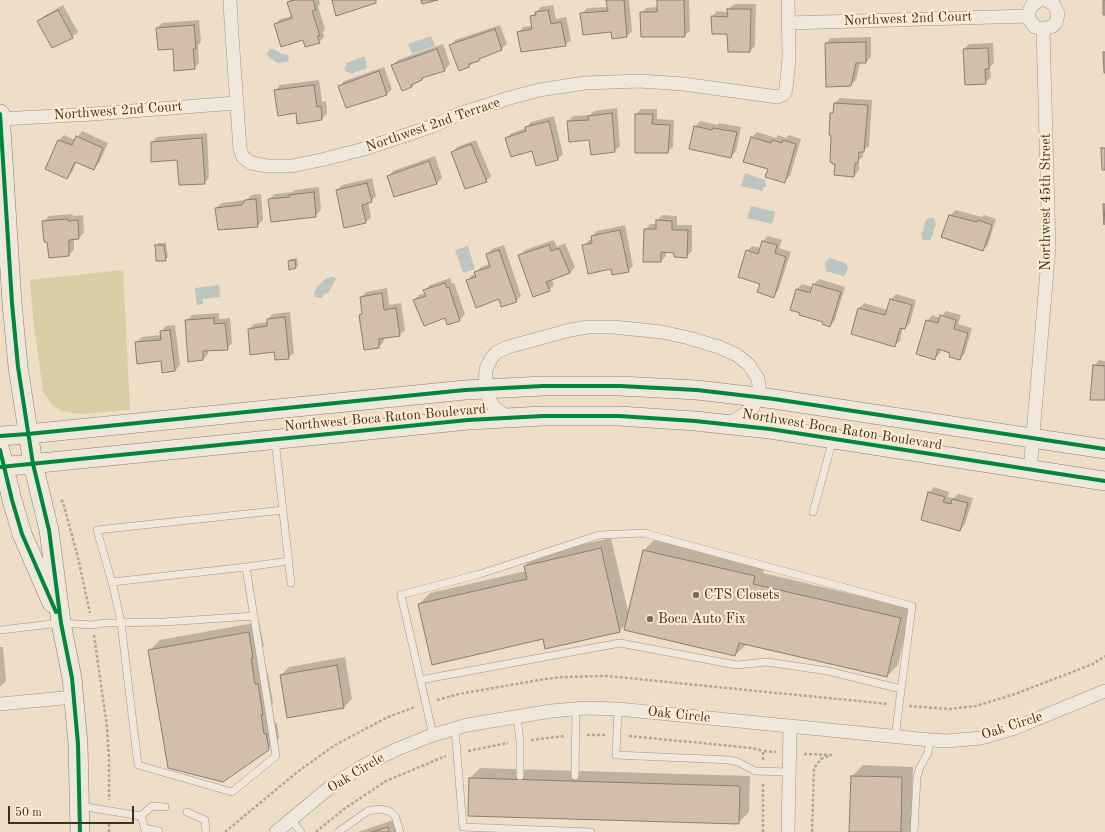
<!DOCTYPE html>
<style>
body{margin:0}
#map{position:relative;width:1105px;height:832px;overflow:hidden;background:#eedec7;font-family:"Old Standard TT",serif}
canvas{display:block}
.scale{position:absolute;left:8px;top:806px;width:126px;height:18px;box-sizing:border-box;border:2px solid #3c2f24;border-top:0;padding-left:5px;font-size:12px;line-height:14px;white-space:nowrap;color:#3c2f24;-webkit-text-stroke:3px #feecd1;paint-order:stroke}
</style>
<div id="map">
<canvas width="1105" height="832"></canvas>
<div class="scale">50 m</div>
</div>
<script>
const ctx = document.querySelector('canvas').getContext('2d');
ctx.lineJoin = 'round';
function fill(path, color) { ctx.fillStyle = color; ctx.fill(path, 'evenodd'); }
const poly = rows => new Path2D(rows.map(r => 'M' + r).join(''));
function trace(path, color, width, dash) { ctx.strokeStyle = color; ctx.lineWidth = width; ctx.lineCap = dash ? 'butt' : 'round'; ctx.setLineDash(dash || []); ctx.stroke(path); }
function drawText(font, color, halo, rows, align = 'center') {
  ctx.font = font + ' "Old Standard TT",serif'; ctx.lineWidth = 4; ctx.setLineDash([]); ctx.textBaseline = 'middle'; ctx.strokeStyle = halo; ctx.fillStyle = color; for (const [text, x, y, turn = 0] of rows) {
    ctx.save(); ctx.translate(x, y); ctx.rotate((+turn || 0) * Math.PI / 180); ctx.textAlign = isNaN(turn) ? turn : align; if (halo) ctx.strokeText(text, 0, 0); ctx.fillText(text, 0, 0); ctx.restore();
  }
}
const green = poly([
 [123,270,130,410,81,414,62,411,53,406,43,392,33,317,30,280]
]);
const water = poly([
 [431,36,435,46,412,54,408,44],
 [270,49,273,49,282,54,288,55,289,60,286,62,277,63,267,55,267,53],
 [362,57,365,57,367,68,351,74,350,72,346,72,344,68,347,66,346,63],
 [745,173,765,180,766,186,763,188,763,191,741,186],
 [751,206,775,212,772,224,747,218],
 [929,218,933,218,935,220,936,226,934,228,932,237,930,240,923,240,921,234,923,231,925,221],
 [468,246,475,269,463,273,455,250],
 [830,258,847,264,848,269,846,274,843,276,826,271,825,262],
 [331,277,334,277,336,279,328,293,324,294,322,298,315,297,314,293,318,286,325,279],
 [219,285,220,297,203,299,203,304,197,305,195,288]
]);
const shadow = poly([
 [290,0,319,0,320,4,318,6,325,29,323,32,324,37,319,42,304,39,275,25,280,19,292,16,288,2],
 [607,0,629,0,632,31,627,36,612,31,581,14,587,8,608,7],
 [658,0,689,0,690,31,684,36,641,13,646,8,658,7],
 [734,4,756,4,755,46,750,51,712,17,717,11,728,12,728,9],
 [63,5,78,32,72,37,38,21,44,16],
 [553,5,556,19,566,17,571,40,565,45,518,33,523,27,532,26,531,17,541,7],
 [199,20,201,42,198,45,199,63,194,68,174,48,157,28,162,23],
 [500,25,507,44,501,49,483,56,469,66,450,46,455,40],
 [871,37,871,57,866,62,860,62,856,80,851,85,826,43,831,38],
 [993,43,994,63,990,67,991,77,985,83,964,49,969,44],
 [443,44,450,64,445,70,426,76,412,86,393,65,398,60],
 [384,67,392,89,386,95,339,87,344,81],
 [319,80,322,102,326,101,327,113,322,119,298,123,297,112,275,91,280,85],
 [840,98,872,100,869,146,863,151,863,157,859,160,859,170,854,176,836,163,831,113,834,111,835,103],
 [617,108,620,146,614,151,590,139,568,122,573,116,590,115,594,111],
 [641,109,657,109,657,119,674,120,673,147,667,152,636,114],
 [554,116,563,154,557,160,506,138,512,133,526,128,531,122],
 [700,121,717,125,719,123,741,127,736,151,731,157,695,127],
 [82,131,108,143,99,163,94,168,77,161,72,172,66,178,59,140,64,135,75,140],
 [757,132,776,138,778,135,786,138,789,135,801,139,790,176,784,182,769,169,745,161,752,137],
 [207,133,209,178,204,183,178,159,152,142,157,137],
 [476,140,491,176,486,181,452,153,457,147],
 [435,156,442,178,437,183,388,177,393,171],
 [372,178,376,196,371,201,368,202,371,217,366,222,337,190,342,185],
 [319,187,321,210,315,216,269,199,275,194,293,192,295,190],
 [261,194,263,220,257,226,216,208,222,203,246,200,252,195],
 [956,210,982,217,984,215,996,219,988,245,983,250,950,215],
 [72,214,73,216,83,215,84,233,78,238,74,238,74,249,69,255,48,241,43,222,49,216],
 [662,215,677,216,677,225,692,225,692,251,686,257,675,252,666,251,666,256,661,261,645,230,650,224,657,224,657,221],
 [625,225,633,266,628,271,612,268,584,246,589,240,593,240,592,236,597,231],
 [768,236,782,240,779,248,791,252,778,291,773,297,761,283,747,251,752,246,761,248,763,241],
 [554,240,557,247,565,243,575,267,570,273,552,279,554,285,549,290,520,255,525,250],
 [158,243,166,243,168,257,165,260,156,246],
 [504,245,521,296,516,301,499,298,467,281,472,275,476,274,476,272,481,267,490,264,487,254,492,249],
 [297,258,298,265,296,267,289,261,291,259],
 [450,278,452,284,454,283,465,314,460,320,448,324,446,317,414,300,419,295,425,293,424,291,430,285],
 [819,279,845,287,835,320,830,326,824,321,791,309,797,289,802,284,813,287,814,284],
 [387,288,389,305,401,303,405,330,399,335,384,337,384,341,379,347,360,315,363,312,361,297,366,292],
 [896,294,916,300,910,323,905,328,903,327,900,341,894,346,852,334,859,308,864,303,888,310,891,299],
 [946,311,961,315,958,324,972,328,965,353,960,359,952,352,941,349,940,353,934,359,927,321,932,315,940,318],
 [290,312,294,353,288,358,275,351,249,329,254,324,268,322,268,319,273,314],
 [219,313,219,319,230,318,232,343,227,349,208,350,208,354,203,360,187,320,192,315],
 [175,325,180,365,175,371,136,342,142,337,161,335,161,331,166,326],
 [1099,360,1105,361,1105,399,1094,366],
 [934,487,949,492,948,497,954,498,958,494,973,498,965,524,960,530,929,493],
 [611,538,629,615,644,550,654,540,765,565,763,573,911,608,898,665,887,676,746,645,735,655,627,624,619,631,544,638,419,604,430,593,526,571,525,566,535,555],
 [259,622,264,646,261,648,266,674,268,673,273,703,271,705,275,723,277,723,279,738,268,749,149,651,160,640],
 [0,647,3,647,6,681,0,687],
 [345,657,352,699,344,707,288,717,281,675,289,667],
 [863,765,913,767,911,832,850,832,852,776],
 [480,768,750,776,749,812,738,823,470,778],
 [396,819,400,832,358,832]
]);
const building = poly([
 [295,0,313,0,316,10,312,11,320,36,317,36,320,43,305,47,303,40,281,47,274,24,292,18,287,2,295,0],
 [332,0,376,0,376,3,336,16,332,0],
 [421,0,438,0,422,4,421,0],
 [606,0,624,0,627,37,612,39,611,32,583,35,580,13,608,11,606,0],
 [657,0,684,0,685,37,641,37,640,12,657,12,657,0],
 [1103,0,1105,0,1105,15,1103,15,1103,0],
 [727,9,751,9,750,52,728,52,727,34,712,34,711,16,728,17,727,9],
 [58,10,73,38,52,48,37,21,58,10],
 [548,10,551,24,561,22,566,46,521,52,517,32,532,29,530,16,536,15,535,12,548,10],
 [194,25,196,49,193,49,195,69,174,71,173,49,158,50,156,28,194,25],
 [495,29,502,50,479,59,479,61,469,64,469,67,459,71,449,45,495,29],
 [866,42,866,63,856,63,851,86,826,87,825,43,866,42],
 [988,48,989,69,985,69,986,84,965,85,963,49,988,48],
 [437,49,445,71,422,78,422,80,411,85,412,87,402,91,391,65,437,49],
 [1103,52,1105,52,1105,73,1104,73,1103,52],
 [379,71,387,95,346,108,338,86,379,71],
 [314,85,317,107,321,106,322,120,297,124,296,113,278,116,274,90,314,85],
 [834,103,868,105,864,152,859,152,858,163,855,163,854,177,834,175,835,164,832,164,832,162,830,162,831,135,829,135,830,113,833,113,834,103],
 [612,113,615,152,591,155,589,140,569,142,567,121,589,120,588,116,612,113],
 [635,114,653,114,652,124,670,125,668,153,635,153,635,114],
 [549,121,558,160,536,166,532,151,511,157,505,138,526,131,525,127,549,121],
 [694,126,712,130,713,128,737,132,731,158,689,149,694,126],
 [76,136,103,148,94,170,75,162,67,179,45,169,58,140,72,145,76,136],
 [751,137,771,143,772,140,782,143,783,140,796,144,785,183,765,177,768,169,743,162,751,137],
 [202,138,205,184,179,185,177,160,151,162,151,142,202,138],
 [471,144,487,182,465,189,451,152,471,144],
 [1101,148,1105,148,1105,170,1102,170,1101,148],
 [429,161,437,184,394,197,387,176,429,161],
 [367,183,372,202,362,205,366,223,344,228,336,190,367,183],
 [314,192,316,217,271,222,268,199,289,197,289,195,314,192],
 [256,199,258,227,218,230,215,208,242,205,245,200,256,199],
 [1103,204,1105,204,1104,225,1103,204],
 [949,215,977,222,978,220,992,225,983,251,941,237,949,215],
 [67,219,68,221,78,220,79,239,69,240,69,256,49,258,47,242,44,242,42,221,67,219],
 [656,220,672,221,672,230,688,230,687,258,674,257,674,253,661,252,661,262,643,262,644,229,656,229,656,220],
 [620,230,629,272,612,275,611,269,588,274,582,245,592,243,591,236,620,230],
 [762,241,777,245,775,253,786,257,774,298,757,292,760,284,738,277,746,250,758,254,762,241],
 [155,245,164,245,166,261,156,261,155,245],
 [549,245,551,251,559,248,570,273,546,282,550,291,533,297,518,255,549,245],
 [499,250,517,302,501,307,499,299,476,308,466,280,476,277,474,272,490,267,486,254,499,250],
 [295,260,296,268,289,270,288,261,295,260],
 [445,283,447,288,449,287,460,321,447,325,445,318,424,326,413,300,426,296,423,290,445,283],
 [813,284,841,292,830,327,822,324,823,322,799,315,800,313,790,310,796,289,810,293,813,284],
 [382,293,384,310,396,308,400,336,379,339,379,348,364,350,359,315,362,314,360,297,382,293],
 [890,299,912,305,905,329,900,328,895,347,851,334,858,308,885,315,890,299],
 [940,315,956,320,954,329,968,333,960,360,949,357,950,353,938,349,935,360,916,354,926,320,938,323,940,315],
 [285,317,289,359,275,360,274,352,250,355,248,329,267,326,267,319,285,317],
 [214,318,214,324,225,323,228,350,203,351,203,360,188,362,185,320,214,318],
 [170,330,175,371,162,373,161,361,137,364,135,342,161,340,160,331,170,330],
 [1093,365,1105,366,1105,400,1090,400,1093,365],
 [928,492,945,497,943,502,951,504,952,499,968,503,960,531,921,520,928,492],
 [601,548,620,632,545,649,543,639,432,665,418,604,527,579,524,566,601,548],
 [643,550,755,576,753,584,901,618,887,677,739,643,735,656,624,630,643,550],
 [249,632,253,658,251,658,255,684,258,684,263,715,261,715,264,734,266,733,269,750,223,782,168,768,148,650,249,632],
 [337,665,344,708,287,718,280,675,337,665],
 [851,776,902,777,901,832,849,832,851,776],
 [469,778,740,786,739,824,468,816,469,778],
 [388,827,389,832,372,832,388,827]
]);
const path = poly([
 [61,500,63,502,78,558,90,613],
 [94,635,107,727,109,759,109,800],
 [437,700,459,694,545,679,563,677,607,676,888,704],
 [909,706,949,709,976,706,1015,694,1093,664,1105,656],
 [587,735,606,735],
 [629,736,752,748,763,751],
 [531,740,564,736],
 [468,751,508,743],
 [804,754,831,755,821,759,814,768,812,832],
 [763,760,763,751,776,752],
 [109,832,109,823],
 [225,832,296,773,335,745,388,717,415,707],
 [316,832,344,809,386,781,446,756],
 [763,832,763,783]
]);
const lane = poly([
 [275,440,291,583],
 [283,510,97,530,114,590,121,623,138,765,232,792,276,756,246,567,289,561],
 [813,512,833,439],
 [112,582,246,567],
 [0,630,61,623,92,625,104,623,164,622,254,616],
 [420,680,620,643,736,665,767,662,828,671,901,689],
 [618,709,616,755,730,760,738,762,755,771,789,772],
 [517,717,520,741,520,776],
 [455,729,463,827,591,832],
 [433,735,401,595,480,574,599,535,644,533,912,606,895,737],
 [575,776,576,709],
 [80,806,141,816,146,832],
 [187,812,205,820,206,832],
 [141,816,152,806,165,807],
 [291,819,301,832],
 [144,828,159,831],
 [338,832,368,811,380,809,389,811,395,816,400,832],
 [914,832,917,777,920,767,928,753,930,740]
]);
const street = poly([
 [230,0,231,21,240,149,243,157,251,163,267,166,291,166,321,160,364,149,433,126,459,114,506,99,539,90,585,83,640,81,683,84,778,97,784,94,786,89,789,58,788,0],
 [1040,0,1032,5,1028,14,1029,19,1035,27,1043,29,1053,26,1056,23,1058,14,1054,5,1046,0],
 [788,23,1029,16],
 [0,119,93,114,236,103],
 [508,418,495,408,489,400,485,389,486,369,492,357,497,352,508,347,570,330,588,327,613,327,662,332,689,338,719,347,737,355,749,365,758,379,759,385,758,397,753,407,743,415,728,424],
 [1030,470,1049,247,1043,29],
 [0,704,74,697],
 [276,832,329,788,361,767,395,750,430,736,467,725,551,711,585,708,618,709,930,740,947,741,981,738,1015,728,1105,691],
 [788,832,790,726]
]);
const secondary = poly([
 [0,114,12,303,18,367,33,464,49,530,61,623,72,678,78,744,80,832],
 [0,436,28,434,465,390,543,386,620,386,697,390,774,399,1105,449],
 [0,450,12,500,22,534,52,603],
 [0,467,468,420,543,416,619,416,695,421,770,429,1105,481]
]);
const cycleway = poly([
 [0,114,12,303,18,367,33,464,49,530,61,623,72,678,78,744,80,832],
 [0,436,28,434,465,390,543,386,620,386,697,390,774,399,1105,449],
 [0,450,12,500,22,534,56,612],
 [0,467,468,420,543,416,619,416,695,421,770,429,1105,481]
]);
const markers = [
 [696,595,4,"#7a6c5d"],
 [650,619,4,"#7a6c5d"]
];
const streetNames = [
 ["Northwest 2nd Court",908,19,-2],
 ["Northwest 2nd Court",118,111,-4],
 ["Northwest 2nd Terrace",433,125,-19],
 ["Northwest 45th Street",1046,202,-90],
 ["Northwest Boca Raton Boulevard",385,418,-5],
 ["Northwest Boca Raton Boulevard",842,430,9],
 ["Oak Circle",679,715,6],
 ["Oak Circle",1012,726,-18],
 ["Oak Circle",356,773,-31]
];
const poiNames = [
 ["CTS Closets",704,595],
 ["Boca Auto Fix",658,619]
];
fill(green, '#d8cea5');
fill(water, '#bcc5bf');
fill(shadow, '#0003');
fill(building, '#d2beab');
trace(building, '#887e72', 1);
trace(lane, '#a09688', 8);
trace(street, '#a09688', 14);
trace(secondary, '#887e72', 20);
trace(path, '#afa89f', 2.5, [3, 2]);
trace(lane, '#efe7dc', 7);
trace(street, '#efe7dc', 13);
trace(secondary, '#efe7dc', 19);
trace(cycleway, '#00873e', 4);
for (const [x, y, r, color] of markers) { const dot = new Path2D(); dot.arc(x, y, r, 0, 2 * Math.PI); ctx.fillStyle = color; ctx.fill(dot); trace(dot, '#feecd1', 1.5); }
drawText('14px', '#3c2f24', '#feecd1', streetNames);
drawText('14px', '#3c2f24', '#feecd1', poiNames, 'left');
</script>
